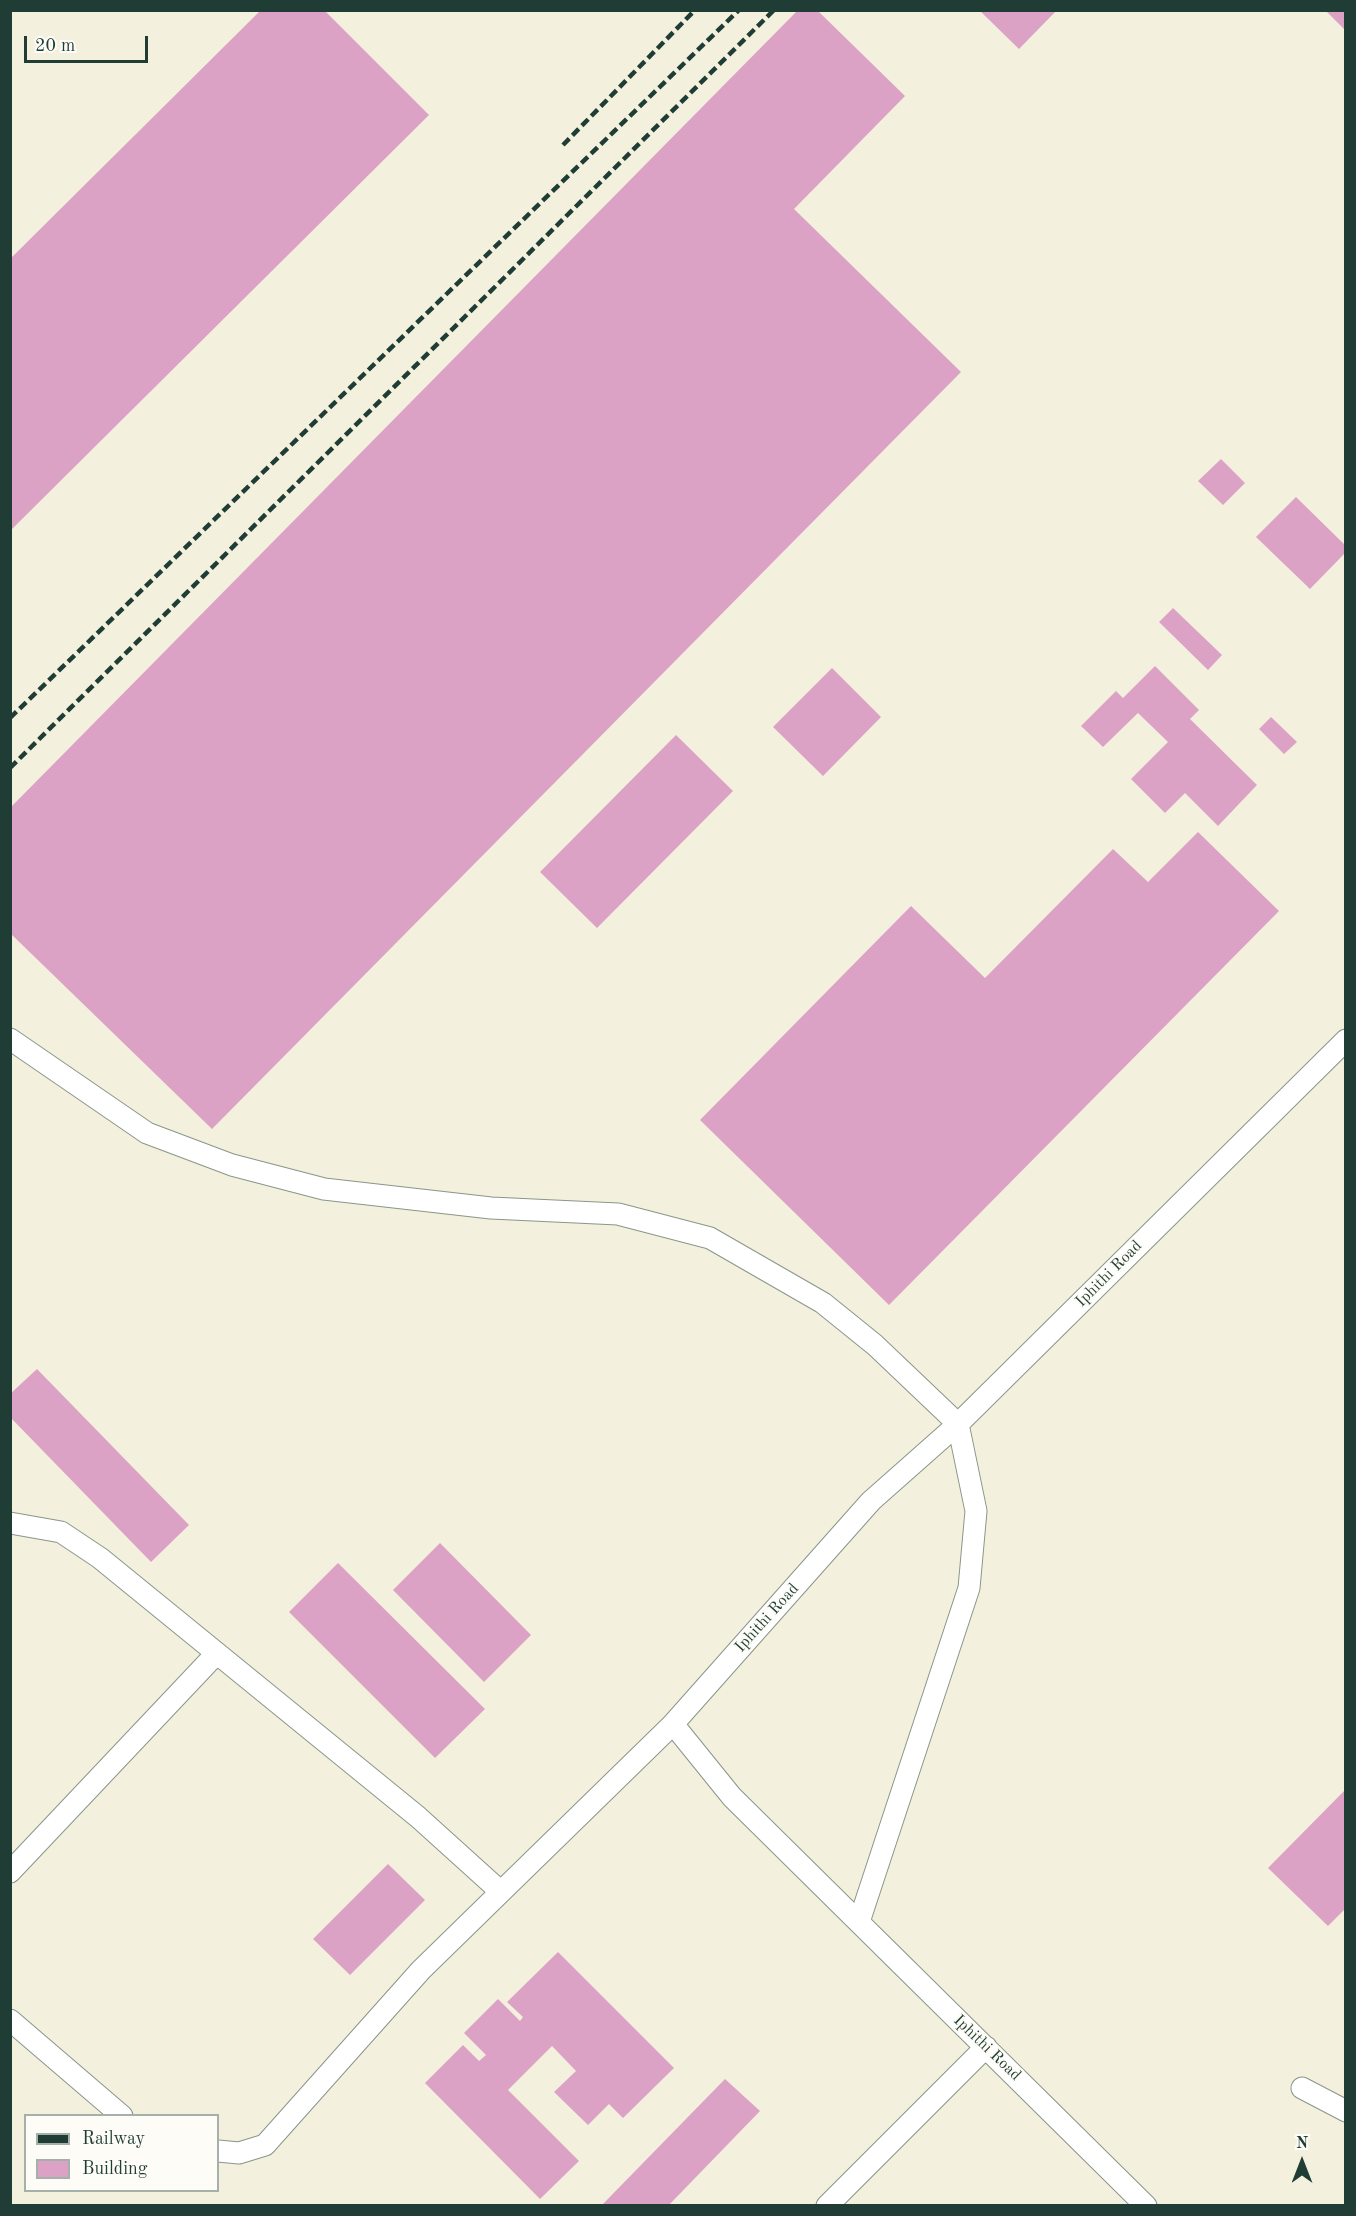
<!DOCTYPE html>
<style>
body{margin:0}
#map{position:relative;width:1356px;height:2216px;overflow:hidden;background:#f4f0de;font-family:"Old Standard TT",serif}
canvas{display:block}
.frame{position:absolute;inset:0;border:12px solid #1f3d34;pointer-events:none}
.legend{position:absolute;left:24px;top:2114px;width:195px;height:78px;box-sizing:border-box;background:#fdfcf7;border:2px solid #a4b0a9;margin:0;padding:8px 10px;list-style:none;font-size:18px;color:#1f3d34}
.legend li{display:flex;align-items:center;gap:12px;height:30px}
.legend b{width:30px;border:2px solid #a4b0a9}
.north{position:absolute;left:1272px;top:2132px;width:60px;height:60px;-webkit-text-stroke:4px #fdfcf7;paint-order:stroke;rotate:0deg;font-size:16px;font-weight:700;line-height:24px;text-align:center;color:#1f3d34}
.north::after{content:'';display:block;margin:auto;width:21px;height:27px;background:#1f3d34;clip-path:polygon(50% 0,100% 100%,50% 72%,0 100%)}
.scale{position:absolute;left:24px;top:36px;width:124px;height:27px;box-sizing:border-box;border:3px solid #1f3d34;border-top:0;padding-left:8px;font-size:18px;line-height:21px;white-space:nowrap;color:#1f3d34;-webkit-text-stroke:4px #fdfcf7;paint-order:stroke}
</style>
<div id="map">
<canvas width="1356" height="2216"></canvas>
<div class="frame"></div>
<ul class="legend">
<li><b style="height:8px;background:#1f3d34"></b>Railway</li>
<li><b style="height:16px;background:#dca2c5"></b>Building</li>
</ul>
<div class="north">N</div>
<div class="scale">20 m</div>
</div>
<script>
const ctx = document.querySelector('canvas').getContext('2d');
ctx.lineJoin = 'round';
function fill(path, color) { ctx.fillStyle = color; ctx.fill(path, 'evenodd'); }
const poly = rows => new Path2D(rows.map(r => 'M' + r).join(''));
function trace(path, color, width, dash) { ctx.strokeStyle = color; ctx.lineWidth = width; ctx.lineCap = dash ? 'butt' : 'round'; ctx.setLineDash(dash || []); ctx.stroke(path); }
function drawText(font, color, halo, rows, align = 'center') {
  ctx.font = font + ' "Old Standard TT",serif'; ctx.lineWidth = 4.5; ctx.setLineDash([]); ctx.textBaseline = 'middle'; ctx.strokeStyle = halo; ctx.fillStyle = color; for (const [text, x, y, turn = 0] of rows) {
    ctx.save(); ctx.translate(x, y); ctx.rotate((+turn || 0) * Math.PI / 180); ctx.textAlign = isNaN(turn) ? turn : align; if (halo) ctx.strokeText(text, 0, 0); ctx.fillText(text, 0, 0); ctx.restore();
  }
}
const building = poly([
 [261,10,324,10,429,115,10,531,10,259],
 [798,10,817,10,905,96,794,209,961,372,212,1129,10,933,10,808],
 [979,10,1057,10,1019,49],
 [1325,10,1346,10,1346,31],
 [1221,459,1245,483,1223,505,1198,481],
 [1296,497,1346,546,1346,552,1310,589,1256,537],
 [1173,608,1222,655,1208,670,1159,622],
 [1155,666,1199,710,1190,719,1257,785,1218,826,1185,793,1165,813,1131,779,1168,742,1138,713,1103,747,1081,726,1116,691,1123,698],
 [832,668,881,717,823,776,773,727],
 [1271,717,1297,742,1284,754,1259,729],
 [676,735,733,791,597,928,540,872],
 [1198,832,1279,911,889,1305,700,1120,911,906,985,978,1113,849,1148,882],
 [37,1369,189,1525,151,1562,10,1417,10,1394],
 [440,1543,531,1635,484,1682,393,1590],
 [338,1563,485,1709,435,1758,289,1612],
 [1346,1789,1346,1908,1328,1926,1268,1868],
 [388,1864,425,1900,350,1975,313,1939],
 [558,1952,674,2068,623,2118,609,2104,588,2125,554,2092,576,2071,552,2046,508,2090,579,2161,540,2199,425,2083,463,2045,479,2061,486,2055,464,2033,498,1999,520,2021,523,2017,507,2002],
 [725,2079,760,2111,668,2206,601,2206]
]);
const lane = poly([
 [10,1039,147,1133,232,1165,324,1189,491,1208,618,1214,710,1238,823,1303,875,1345,958,1424,976,1511,969,1588,859,1922],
 [10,1523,61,1532,100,1558,418,1817,501,1892],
 [10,1872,216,1654],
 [10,2020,122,2116],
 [1302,2088,1346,2111],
 [218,2151,239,2153,265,2145,421,1970,673,1724],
 [827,2206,986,2047],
 [1146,2206,732,1797,673,1724,871,1501,958,1424,1346,1040]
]);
const rail = poly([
 [563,145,695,10],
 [10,718,739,10],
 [10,768,774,10]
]);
const streetNames = [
 ["Iphithi Road",1109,1274,-45],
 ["Iphithi Road",767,1618,-48],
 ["Iphithi Road",987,2048,44]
];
fill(building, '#dca2c5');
trace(lane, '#8a9689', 23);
trace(lane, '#fff', 21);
trace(rail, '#1f3d34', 4.5, [9, 4.5]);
drawText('16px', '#1f3d34', '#fdfcf7', streetNames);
</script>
